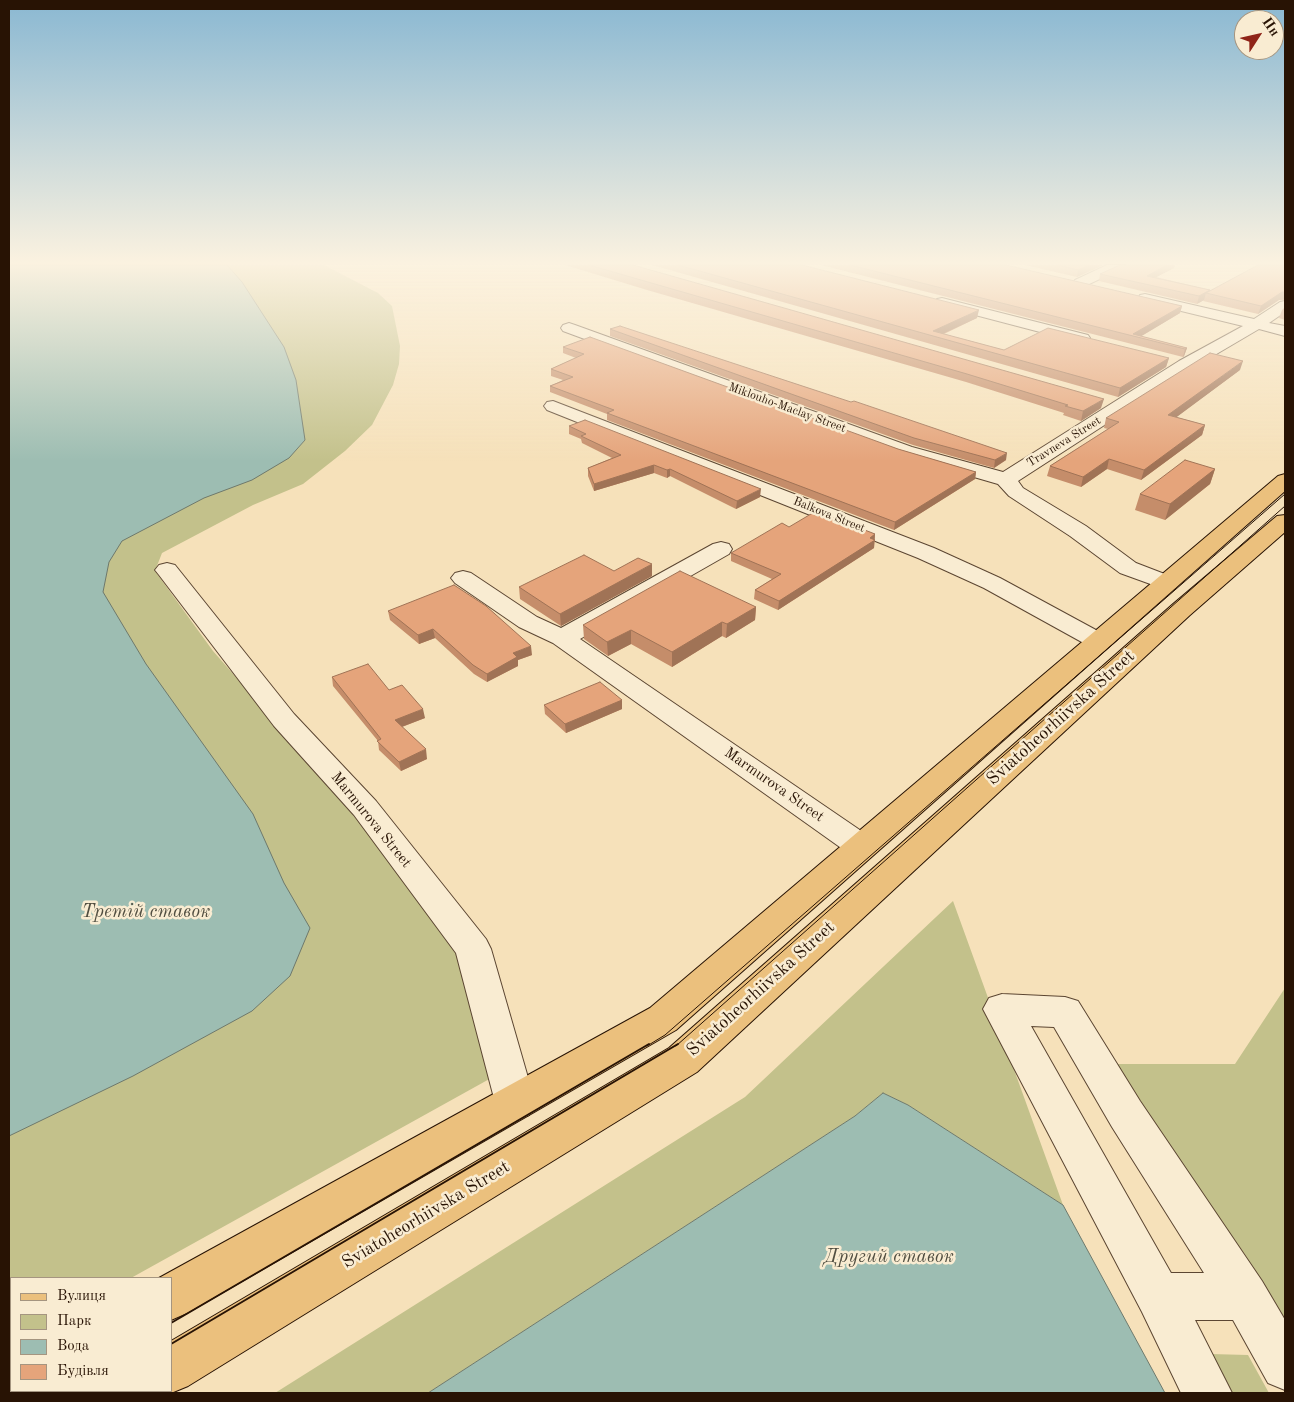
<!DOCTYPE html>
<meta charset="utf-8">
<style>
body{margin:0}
#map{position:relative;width:1294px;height:1402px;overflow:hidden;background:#f6e1ba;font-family:"Old Standard TT",serif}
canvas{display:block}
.frame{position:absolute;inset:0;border:10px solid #281304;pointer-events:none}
.legend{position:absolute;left:10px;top:1277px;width:162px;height:115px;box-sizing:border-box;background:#f9ecd2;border:1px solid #a59580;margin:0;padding:6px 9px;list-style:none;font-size:15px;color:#281304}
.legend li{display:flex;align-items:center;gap:10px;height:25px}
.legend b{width:25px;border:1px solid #a59580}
.north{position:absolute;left:1234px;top:10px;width:50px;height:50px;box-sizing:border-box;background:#f9ecd2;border:1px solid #a59580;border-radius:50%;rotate:55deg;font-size:14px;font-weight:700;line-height:20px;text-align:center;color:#281304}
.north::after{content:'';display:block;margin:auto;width:18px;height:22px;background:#8f2418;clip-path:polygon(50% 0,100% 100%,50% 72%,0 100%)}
</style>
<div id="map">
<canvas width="1294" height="1402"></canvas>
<div class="frame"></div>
<ul class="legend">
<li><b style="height:6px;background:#ebc07d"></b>Вулиця</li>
<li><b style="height:14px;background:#c3c18b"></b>Парк</li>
<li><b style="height:14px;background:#9dbdb2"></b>Вода</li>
<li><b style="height:14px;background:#e5a47b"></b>Будівля</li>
</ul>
<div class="north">Пн</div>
</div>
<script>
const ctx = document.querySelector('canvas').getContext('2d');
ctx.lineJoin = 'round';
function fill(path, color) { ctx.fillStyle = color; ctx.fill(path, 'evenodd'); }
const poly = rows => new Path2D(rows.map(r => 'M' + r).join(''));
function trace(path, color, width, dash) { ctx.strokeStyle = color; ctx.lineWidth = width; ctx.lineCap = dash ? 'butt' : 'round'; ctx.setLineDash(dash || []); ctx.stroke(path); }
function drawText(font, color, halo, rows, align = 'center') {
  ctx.font = font + ' "Old Standard TT",serif'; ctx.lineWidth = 5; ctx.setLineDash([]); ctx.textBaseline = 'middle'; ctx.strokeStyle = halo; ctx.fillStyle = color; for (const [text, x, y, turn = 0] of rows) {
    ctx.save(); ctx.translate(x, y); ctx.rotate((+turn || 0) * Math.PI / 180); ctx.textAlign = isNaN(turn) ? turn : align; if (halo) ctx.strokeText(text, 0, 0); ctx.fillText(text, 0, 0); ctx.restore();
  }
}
const green = poly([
 [9,265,324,265,378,293,392,306,400,346,399,364,393,385,372,425,345,451,303,484,253,505,162,553,155,571,213,651,355,813,462,956,493,1077,131,1278,11,1278,11,1345,9,1346],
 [953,901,1063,1205,908,1105,883,1093,855,1116,428,1393,275,1393,745,1097],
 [1285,988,1285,1323,1246,1256,1110,1064,1235,1064],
 [1210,1354,1248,1355,1269,1393,1231,1393]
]);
const water = poly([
 [9,265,227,265,242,282,284,347,296,380,305,440,289,458,252,480,204,498,122,541,109,562,103,592,146,664,253,814,284,883,310,928,290,976,252,1011,133,1076,9,1136,9,265],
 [883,1093,908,1105,1063,1205,1165,1393,428,1393,855,1116,883,1093]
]);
const minor = poly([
 [1107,265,1125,265,1123,268,1085,286,1075,286,1073,283,1075,280,1107,265],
 [1145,294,1254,319,1280,302,1285,301,1285,312,1269,323,1285,326,1285,336,1259,329,1191,369,1018,481,1023,488,1086,526,1136,563,1175,578,1179,583,1175,588,1167,590,1120,573,1070,536,1009,496,998,484,898,455,563,331,561,328,563,325,569,323,575,325,912,447,1003,472,1179,361,1243,326,1140,301,1138,298,1140,295,1145,294],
 [942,298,1088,335,1090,338,1088,341,1082,343,937,305,935,302,937,299,942,298],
 [553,401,934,548,1000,578,1107,636,1111,641,1107,646,1098,649,1089,646,984,588,918,558,547,410,544,406,547,402,553,401],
 [721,542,729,544,732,549,729,554,580,639,873,839,878,847,873,855,862,858,851,855,553,643,519,627,455,583,451,578,455,573,463,571,471,573,537,617,561,628,713,544,721,542],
 [167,563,175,565,294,714,376,801,486,939,491,949,535,1102,529,1115,515,1120,501,1115,495,1102,456,953,354,815,274,726,159,575,155,570,159,565,167,563],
 [1002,994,1065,997,1078,1001,1140,1101,1262,1281,1285,1320,1285,1390,1268,1383,1233,1320,1195,1320,1232,1393,1181,1393,1142,1312,983,1009,989,998,1002,994],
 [1031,1026,1054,1027,1112,1127,1204,1273,1171,1273,1031,1026]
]);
const major = poly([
 [1285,474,1285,491,676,1030,187,1313,171,1320,171,1278,159,1278,650,1008,1278,476,1285,474],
 [1285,515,1285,532,1190,615,697,1072,188,1386,171,1393,165,1391,171,1391,171,1341,669,1048,1172,605,1277,516,1285,515],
 [11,1363,11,1391,35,1391,33,1393,9,1393,9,1364,11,1363],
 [106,1391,160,1391,159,1393,105,1393,106,1391]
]);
const tramFar1 = poly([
 [647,1046,665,1035,1285,494],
 [676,1046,1285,506]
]);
const tram = poly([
 [171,1323,649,1044],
 [171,1344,678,1044],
 [50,1393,54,1391],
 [88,1393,92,1391]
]);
const wall = poly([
 [565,265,633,265,1101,408,1081,421,1063,415,1064,413,966,382,647,290],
 [652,265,802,265,977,318,944,334,1004,350,1169,358,1166,367,1118,397],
 [821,265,1006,265,1182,306,1180,313,1141,336,1187,348,1184,356,1183,357],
 [1025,265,1103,265,1077,277],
 [1285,265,1285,300,1279,300,1258,314,1203,301,1204,300,1197,304,1099,281,1100,274,1174,268,1156,277,1210,290,1209,291],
 [1285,307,1285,320,1279,318,1282,310],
 [610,329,1006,460,994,468,913,445,610,336],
 [563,347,898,449,976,472,975,479,894,530,607,420,607,414,550,392,550,386,563,380,551,376,551,369,576,358,563,353],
 [1240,370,1176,417,1205,425,1202,435,1141,480,1107,469,1081,487,1047,476,1050,466,1108,429,1104,428,1106,418],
 [569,426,760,497,736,509,670,476,667,478,654,473,594,491,588,476,588,468,612,458,582,443,581,439,569,434],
 [1215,469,1210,484,1165,520,1135,510,1140,494],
 [789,527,875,534,874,548,778,610,754,599,755,590,772,579,731,561,731,553],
 [614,571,652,576,561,626,520,599,519,587],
 [756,607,755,620,726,638,722,636,672,667,631,644,608,656,584,639,583,625],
 [388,611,532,655,518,660,518,666,487,682,474,674,435,638,419,644,390,620],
 [332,677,389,690,425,718,402,727,427,759,401,771,379,750,378,741,333,686],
 [622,700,622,709,566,733,545,714,544,705]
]);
const shadedWall = poly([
 [1089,265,1103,265,1077,277,1078,270],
 [1167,265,1175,265,1174,268,1145,283,1147,276],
 [1210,290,1209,294,1206,293,1204,300,1197,304,1199,296],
 [1282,292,1285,292,1285,299,1279,300,1258,314,1261,306],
 [1182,306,1180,313,1140,337,1133,334],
 [979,310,977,318,936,337,933,331],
 [1187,348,1184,356,1183,357,1185,349],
 [1169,358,1166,367,1118,397,1120,388],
 [1243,361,1240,370,1166,425,1168,415],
 [1104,399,1101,408,1081,421,1083,411],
 [1205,425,1202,435,1141,480,1144,470],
 [1007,453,1006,460,994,468,995,460],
 [1109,459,1107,469,1081,487,1083,477],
 [654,465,654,473,594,491,594,484],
 [670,469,670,476,667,478,667,470],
 [1215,469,1210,484,1165,520,1170,504],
 [976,472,975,479,894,530,895,522],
 [761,489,760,497,736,509,737,501],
 [875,534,874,548,778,610,779,601],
 [652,564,652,576,561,626,560,614],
 [756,607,755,620,726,638,727,624],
 [722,622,722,636,672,667,672,652],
 [433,629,435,638,419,644,418,635],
 [631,630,631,644,608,656,607,642],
 [531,646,532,655,518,660,518,666,487,682,487,674,513,653],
 [622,700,622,709,566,733,565,724],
 [423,709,425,718,396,729,395,720],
 [426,749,427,759,401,771,399,762]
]);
const building = poly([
 [589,265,633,265,1104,399,1083,411,1065,406,1068,405,967,374,589,265],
 [678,265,802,265,979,310,933,331,1004,350,1048,328,1169,358,1120,388,678,265],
 [850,265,1006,265,1182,306,1133,334,1187,348,1185,349,850,265],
 [1058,265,1089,265,1078,270,1058,265],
 [1120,265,1167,265,1147,276,1210,290,1199,296,1100,274,1120,265],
 [1258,265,1285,265,1285,292,1282,292,1261,306,1206,293,1258,265],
 [620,326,851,402,854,401,1007,453,995,460,914,438,610,329,620,326],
 [590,337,898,449,976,472,895,522,607,413,614,410,550,386,573,377,551,369,584,354,563,347,590,337],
 [1210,353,1243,361,1168,415,1205,425,1144,470,1109,459,1083,477,1050,466,1119,422,1106,418,1210,353],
 [585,420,761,489,737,501,670,469,667,470,654,465,594,484,588,468,621,455,581,436,586,434,569,426,585,420],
 [1185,460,1215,469,1170,504,1140,494,1185,460],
 [816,511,875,534,870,538,875,540,779,601,755,590,781,574,731,553,782,523,789,527,816,511],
 [584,555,614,571,638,558,652,564,560,614,519,587,584,555],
 [680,571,756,607,727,624,722,622,672,652,631,630,607,642,583,625,680,571],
 [454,585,486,606,531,646,513,653,517,657,487,674,473,665,433,629,418,635,388,611,454,585],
 [368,664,389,690,402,685,423,709,395,720,426,749,399,762,377,741,381,739,332,677,368,664],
 [600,682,622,700,565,724,544,705,600,682]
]);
const farStreetnames = [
 ["Miklouho-Maclay Street",787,408,20],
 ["Travneva Street",1064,442,-32],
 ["Balkova Street",829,515,22]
];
const streetNames = [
 ["Marmurova Street",774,785,35],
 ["Marmurova Street",371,820,51]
];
const nearStreetnames = [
 ["Sviatoheorhiivska Street",1061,718,-42],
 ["Sviatoheorhiivska Street",761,989,-42],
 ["Sviatoheorhiivska Street",426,1215,-31]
];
const nearWaternames = [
 ["Третій ставок",146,912],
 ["Другий ставок",889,1257]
];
fill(green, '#c3c18b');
fill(water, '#9dbdb2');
trace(water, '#6e796c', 1);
trace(minor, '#5c4632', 2);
trace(major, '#281304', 2);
fill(minor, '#f9ecd2');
fill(major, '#ebc07d');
trace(tramFar1, '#281304', 1);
trace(tram, '#281304', 2);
fill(wall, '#c58d6a');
fill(shadedWall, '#a07356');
fill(building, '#e5a47b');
trace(building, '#a07356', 1);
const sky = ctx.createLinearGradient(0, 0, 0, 461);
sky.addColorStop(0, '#8ab8d2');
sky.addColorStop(0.57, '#fbf2e0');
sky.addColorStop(1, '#fbf2e000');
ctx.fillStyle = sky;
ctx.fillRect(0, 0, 1294, 461);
drawText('12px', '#281304', '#f9ecd2', farStreetnames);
drawText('15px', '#281304', '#f9ecd2', streetNames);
drawText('18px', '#281304', '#f9ecd2', nearStreetnames);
drawText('italic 19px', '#514e41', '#f9ecd2', nearWaternames);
</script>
